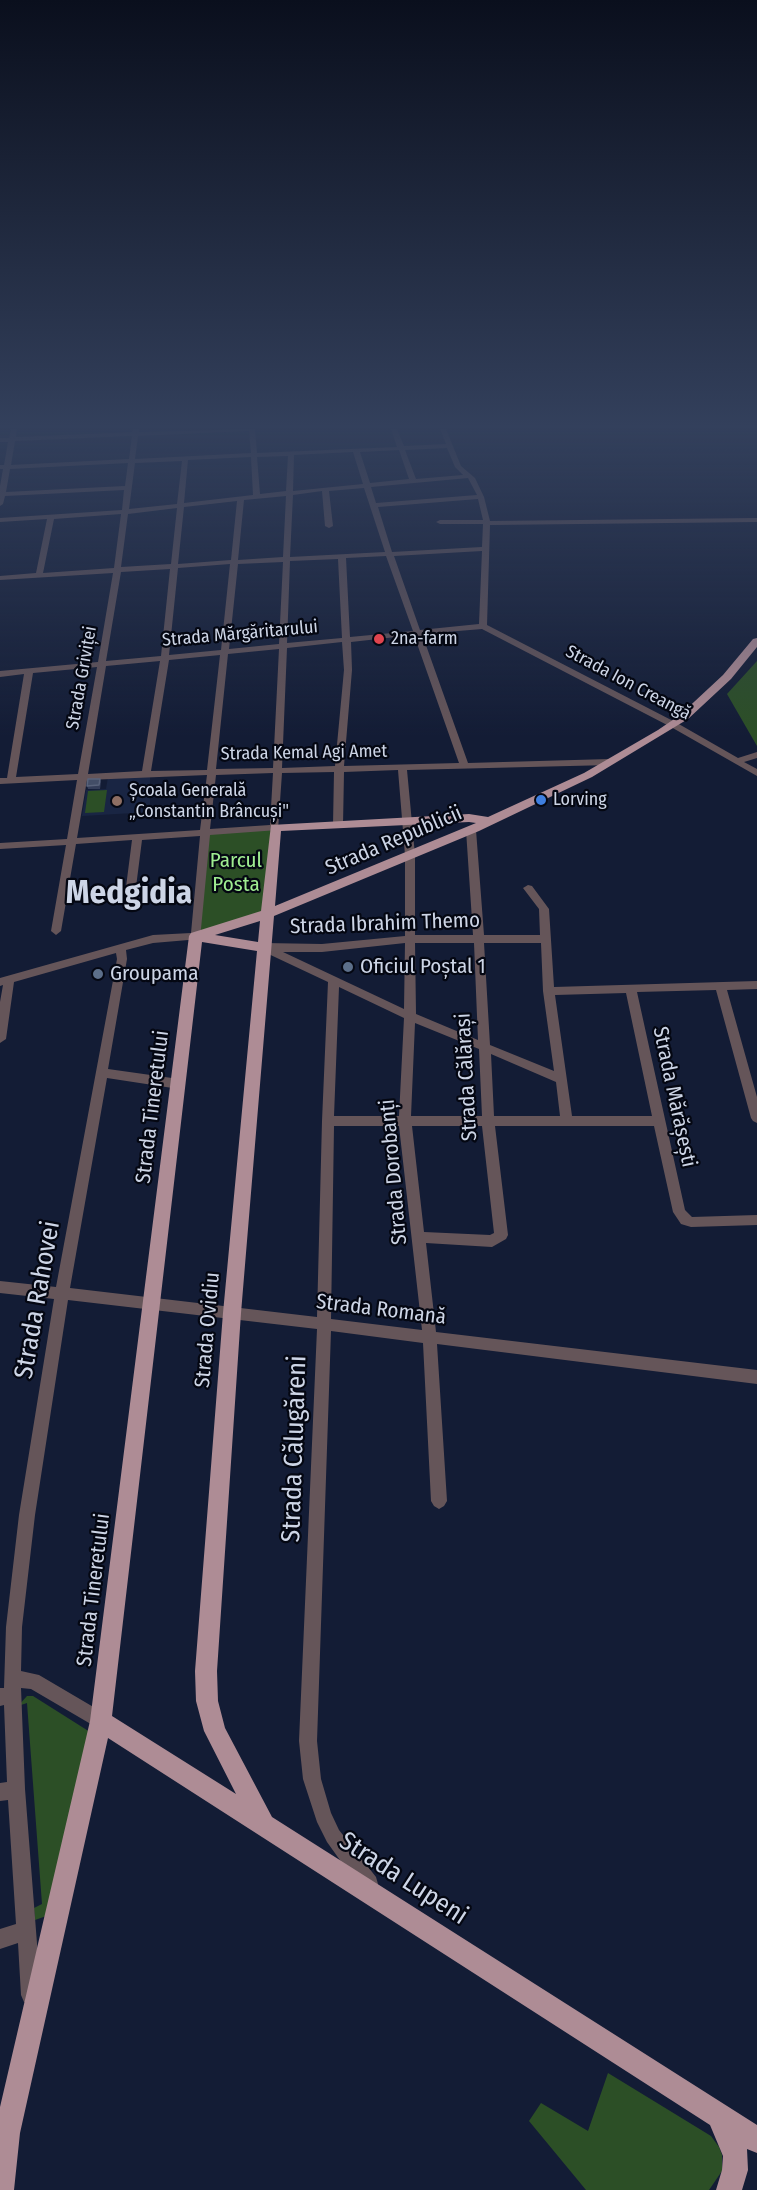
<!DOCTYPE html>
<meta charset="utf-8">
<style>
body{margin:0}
canvas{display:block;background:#131c35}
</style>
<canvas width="757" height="2190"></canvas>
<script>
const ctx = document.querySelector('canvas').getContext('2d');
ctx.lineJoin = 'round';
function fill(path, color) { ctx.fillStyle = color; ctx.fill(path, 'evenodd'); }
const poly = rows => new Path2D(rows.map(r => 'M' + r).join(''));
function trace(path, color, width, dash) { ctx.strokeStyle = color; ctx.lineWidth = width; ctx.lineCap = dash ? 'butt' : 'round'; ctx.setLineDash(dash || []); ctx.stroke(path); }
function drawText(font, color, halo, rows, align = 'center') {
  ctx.font = font + ' "Fira Sans Condensed",sans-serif'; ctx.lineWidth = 4.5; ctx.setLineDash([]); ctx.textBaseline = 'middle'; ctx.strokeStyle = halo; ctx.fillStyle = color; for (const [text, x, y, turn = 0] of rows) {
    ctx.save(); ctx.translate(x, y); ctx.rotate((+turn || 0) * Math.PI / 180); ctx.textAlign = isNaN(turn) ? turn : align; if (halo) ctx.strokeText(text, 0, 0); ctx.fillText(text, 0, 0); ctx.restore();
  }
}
const built = poly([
 [150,775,150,812,82,816,86,790,106,789,108,777]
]);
const green = poly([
 [757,661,757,746,727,694],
 [107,790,104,812,85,813,88,791],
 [275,828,267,914,196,936,205,832],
 [27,1696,33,1696,90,1732,52,1914,35,1920,34,1908,42,1904,27,1703,18,1706],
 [608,2073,711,2136,719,2147,722,2155,722,2171,709,2190,586,2190,529,2121,541,2103,588,2131]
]);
const minor = poly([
 [11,429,17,429,16,437,132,432,133,429,139,429,139,432,255,429,257,453,397,447,391,429,397,429,404,446,446,444,440,429,446,429,461,466,475,478,484,497,490,521,757,518,757,522,490,525,487,625,677,723,738,758,757,752,757,758,744,762,757,769,757,776,671,727,482,629,422,634,468,763,610,759,615,762,610,765,407,770,415,855,415,935,473,935,466,830,471,827,476,830,484,935,540,935,539,909,523,888,528,885,532,886,549,909,554,987,757,981,757,989,727,990,757,1097,757,1123,753,1121,751,1118,716,990,637,992,685,1210,692,1217,757,1215,757,1225,691,1227,681,1224,673,1212,654,1126,495,1126,508,1235,506,1239,492,1247,426,1243,436,1332,757,1370,757,1384,437,1344,447,1501,444,1506,439,1509,434,1506,431,1501,423,1343,331,1331,317,1741,321,1779,331,1813,339,1830,376,1877,378,1884,376,1891,369,1893,362,1891,327,1842,317,1822,303,1779,299,1741,317,1329,68,1300,35,1515,22,1627,21,1671,39,1675,107,1715,110,1721,107,1727,101,1730,31,1689,21,1688,25,1789,41,1995,38,2002,31,2005,24,2002,21,1995,18,1943,0,1949,0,1929,16,1924,8,1800,0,1801,0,1783,7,1782,4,1705,0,1706,0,1688,4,1688,6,1627,19,1515,54,1299,0,1293,0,1281,56,1287,117,959,116,953,14,982,6,1039,0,1043,0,1002,3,985,0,986,0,978,153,935,191,933,200,836,142,840,136,887,131,890,126,887,132,840,76,844,61,931,56,935,51,931,66,845,0,849,0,843,67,839,77,780,0,784,0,778,7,778,24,674,0,677,0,671,98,662,113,573,0,580,0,576,36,573,47,519,0,522,0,518,122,510,124,490,5,496,3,504,0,506,0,486,3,469,0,469,0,465,4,465,8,442,0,442,0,438,9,438,11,429],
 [249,431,251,453,135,459,138,436,249,431],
 [132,436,129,459,11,465,15,441,132,436],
 [447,448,455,467,463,475,416,479,405,450,447,448],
 [399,450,409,479,370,483,360,452,399,450],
 [353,452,363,484,293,491,294,455,353,452],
 [288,456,286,491,260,494,257,457,288,456],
 [251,457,253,495,184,503,188,460,251,457],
 [182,461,177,504,129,509,135,463,182,461],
 [128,463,125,486,6,492,10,469,128,463],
 [468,478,477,495,376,503,371,487,468,478],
 [364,488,385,552,290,557,293,495,322,491,325,526,329,528,333,526,329,491,364,488],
 [286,496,283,557,238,560,244,500,286,496],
 [478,499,483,520,440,520,436,522,440,524,483,524,482,547,392,552,378,507,478,499],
 [237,501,231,560,178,564,184,507,237,501],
 [177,508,171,564,121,567,128,514,177,508],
 [121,514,114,568,43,573,54,519,121,514],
 [482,551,479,624,420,630,394,556,482,551],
 [386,556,413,631,350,637,346,558,386,556],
 [338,559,342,638,287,643,290,561,338,559],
 [283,562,279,644,229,649,238,564,283,562],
 [230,564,221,650,169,655,178,568,230,564],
 [170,569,161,656,106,661,121,572,170,569],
 [414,635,459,763,344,766,352,670,351,642,414,635],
 [342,642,344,670,335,766,282,768,287,648,342,642],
 [279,649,273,768,216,769,228,654,279,649],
 [220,655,207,770,151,771,169,660,220,655],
 [160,661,142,771,88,774,106,666,160,661],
 [97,667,78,774,16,777,33,673,97,667],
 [398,770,405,855,405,936,322,944,264,943,259,947,260,950,328,982,322,1121,317,1317,70,1288,107,1078,179,1089,185,1084,179,1079,108,1069,127,959,126,950,153,943,200,939,210,835,278,830,282,773,334,772,333,825,338,828,343,825,344,772,398,770],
 [273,773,270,825,210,829,216,775,273,773],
 [207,775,200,830,77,838,87,780,207,775],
 [405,943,404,1009,283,952,322,952,405,943],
 [415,943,474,943,478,1040,416,1014,415,943],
 [484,943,541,943,543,991,554,1071,490,1045,484,943],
 [339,987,404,1018,399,1116,334,1116,339,987],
 [626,993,652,1116,572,1116,555,995,626,993],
 [415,1023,479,1049,482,1116,411,1116,415,1023],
 [491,1054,556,1082,560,1116,494,1116,491,1054],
 [334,1126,399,1126,422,1330,331,1319,334,1126],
 [412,1126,482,1126,494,1233,490,1235,424,1232,412,1126]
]);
const major = poly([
 [757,638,757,647,731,679,688,719,592,777,479,831,274,916,241,1313,217,1671,218,1701,225,1728,272,1817,757,2125,757,2153,747,2149,748,2170,742,2190,716,2190,722,2170,723,2156,710,2125,108,1738,20,2133,14,2190,0,2190,0,2107,90,1721,189,936,191,933,261,911,271,825,469,814,488,817,584,773,658,730,680,715,723,675,753,639,757,638],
 [469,822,476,823,275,906,281,831,469,822],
 [260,921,258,942,215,935,260,921],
 [202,942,257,951,223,1313,195,1671,196,1701,204,1731,236,1794,112,1716,202,942]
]);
const wall = poly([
 [100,779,101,782,100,789,88,789,87,786]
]);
const building = poly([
 [88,779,100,779,99,785,87,786,88,779]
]);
const markers = [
 [379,639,6,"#e0444e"],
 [541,800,6,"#3f7fe0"],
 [117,801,6,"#8d6e63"],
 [348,967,6,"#5c6f8a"],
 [98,974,6,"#5c6f8a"]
];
const farStreetnames = [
 ["Strada Mărgăritarului",240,634,-5],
 ["Strada Griviței",82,678,-80],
 ["Strada Ion Creangă",628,683,28],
 ["Strada Kemal Agi Amet",304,753,-1]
];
const farPoinames = [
 ["2na-farm",391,639],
 ["Școala Generală",129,791],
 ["„Constantin Brâncuși\"",129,812],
 ["Lorving",553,800]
];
const streetNames = [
 ["Strada Republicii",394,841,-23],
 ["Strada Ibrahim Themo",385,924,-2],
 ["Strada Călărași",467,1077,-93],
 ["Strada Mărășești",674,1097,78],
 ["Strada Tineretului",153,1107,-83],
 ["Strada Dorobanți",394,1172,-95],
 ["Strada Romană",381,1310,7],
 ["Strada Ovidiu",208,1330,-85],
 ["Strada Tineretului",94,1590,-83]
];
const parkNames = [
 ["Parcul",236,861],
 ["Posta",236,885]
];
const poiNames = [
 ["Oficiul Poștal 1",360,967],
 ["Groupama",110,974]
];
const nearStreetnames = [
 ["Strada Rahovei",38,1300,-80],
 ["Strada Călugăreni",295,1449,-88],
 ["Strada Lupeni",403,1879,33]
];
const townNames = [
 ["Medgidia",129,894]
];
fill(built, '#192543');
fill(green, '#2c4f26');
fill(minor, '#655559');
fill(major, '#ae8c95');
fill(wall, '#333d58');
fill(building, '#434e67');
trace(building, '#59637b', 1.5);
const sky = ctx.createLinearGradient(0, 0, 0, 736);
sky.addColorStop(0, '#0a0f1d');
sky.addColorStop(0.58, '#33405c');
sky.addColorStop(1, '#33405c00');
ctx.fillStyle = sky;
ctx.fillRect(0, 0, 757, 736);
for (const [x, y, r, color] of markers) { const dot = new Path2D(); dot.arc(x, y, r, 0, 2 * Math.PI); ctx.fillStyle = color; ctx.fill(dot); trace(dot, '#040712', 2); }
drawText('18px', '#cdd5e6', '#040712', farStreetnames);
drawText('18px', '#cdd5e6', '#040712', farPoinames, 'left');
drawText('21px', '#cdd5e6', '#040712', streetNames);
drawText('21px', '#9fec91', '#040712', parkNames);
drawText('21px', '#cdd5e6', '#040712', poiNames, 'left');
drawText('26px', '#cdd5e6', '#040712', nearStreetnames);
drawText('bold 33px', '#cdd5e6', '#040712', townNames);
</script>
